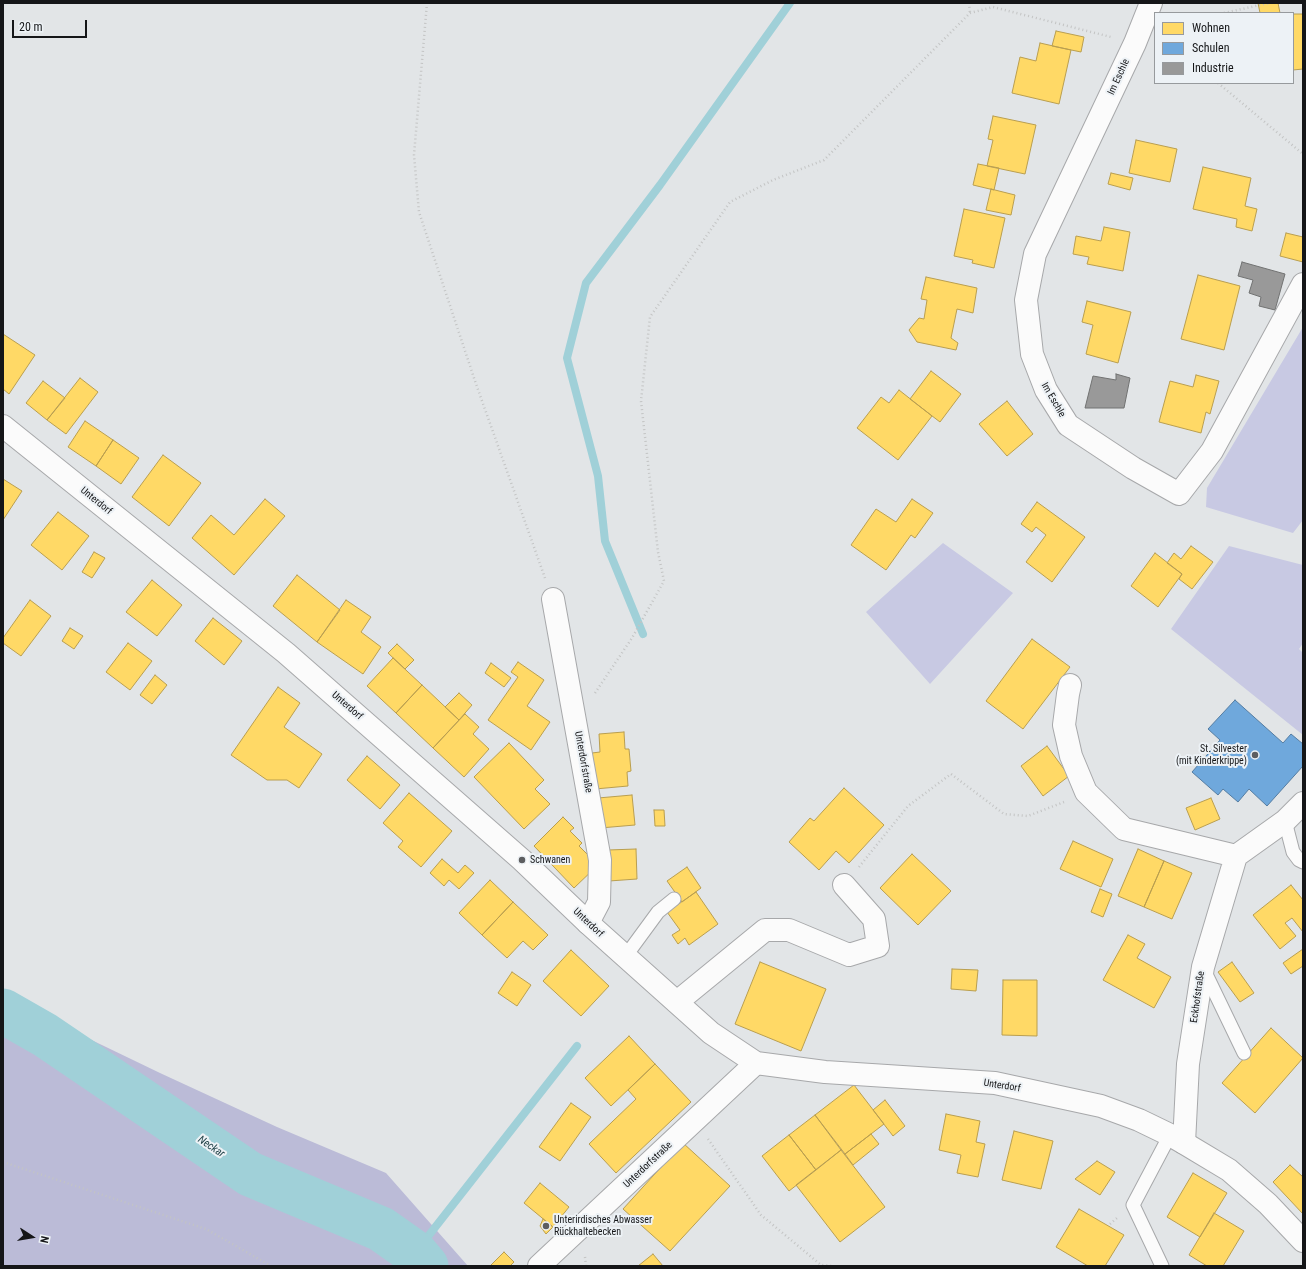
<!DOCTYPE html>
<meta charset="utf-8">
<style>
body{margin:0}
#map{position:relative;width:1306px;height:1269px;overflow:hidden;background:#e2e5e7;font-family:"Roboto Condensed",sans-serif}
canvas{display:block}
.frame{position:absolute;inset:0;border:4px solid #151618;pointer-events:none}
.legend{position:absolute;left:1154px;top:12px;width:140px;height:72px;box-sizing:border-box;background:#edf2f6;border:1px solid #979a9d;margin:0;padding:5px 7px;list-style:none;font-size:12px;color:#151618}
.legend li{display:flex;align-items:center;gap:8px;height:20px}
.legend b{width:20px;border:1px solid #979a9d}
.north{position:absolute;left:12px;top:1217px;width:40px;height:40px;-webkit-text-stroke:3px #edf2f6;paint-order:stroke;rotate:102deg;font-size:11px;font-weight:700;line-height:16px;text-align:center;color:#151618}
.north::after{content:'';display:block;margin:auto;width:14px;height:18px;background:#151618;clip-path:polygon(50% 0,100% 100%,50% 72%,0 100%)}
.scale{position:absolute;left:12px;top:20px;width:75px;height:18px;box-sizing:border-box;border:2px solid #151618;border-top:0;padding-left:5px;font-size:12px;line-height:14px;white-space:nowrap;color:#151618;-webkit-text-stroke:3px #edf2f6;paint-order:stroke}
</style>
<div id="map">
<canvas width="1306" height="1269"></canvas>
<div class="frame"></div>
<ul class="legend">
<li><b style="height:11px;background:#ffd966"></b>Wohnen</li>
<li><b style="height:11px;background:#6fa8dc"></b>Schulen</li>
<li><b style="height:11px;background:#999"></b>Industrie</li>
</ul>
<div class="north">N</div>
<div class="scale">20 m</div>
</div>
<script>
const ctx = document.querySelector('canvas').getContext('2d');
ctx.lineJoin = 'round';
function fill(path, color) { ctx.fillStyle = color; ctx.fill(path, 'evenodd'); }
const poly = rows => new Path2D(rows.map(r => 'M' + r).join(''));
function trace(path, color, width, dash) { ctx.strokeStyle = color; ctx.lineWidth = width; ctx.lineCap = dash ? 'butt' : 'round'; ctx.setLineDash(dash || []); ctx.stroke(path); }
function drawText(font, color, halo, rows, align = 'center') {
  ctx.font = font + ' "Roboto Condensed",sans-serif'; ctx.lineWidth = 4; ctx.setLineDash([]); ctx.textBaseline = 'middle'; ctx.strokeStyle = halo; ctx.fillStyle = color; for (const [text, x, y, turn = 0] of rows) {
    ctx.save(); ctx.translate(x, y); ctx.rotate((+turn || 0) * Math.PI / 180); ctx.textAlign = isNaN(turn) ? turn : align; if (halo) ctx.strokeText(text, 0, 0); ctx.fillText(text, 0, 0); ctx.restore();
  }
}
const green = poly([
 [1303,327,1303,520,1293,533,1206,507,1207,488],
 [943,543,1013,593,930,684,866,612],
 [1229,546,1303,565,1303,643,1299,649,1303,653,1303,735,1171,629]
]);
const forest = poly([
 [3,991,77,1033,160,1073,277,1127,386,1173,468,1266,3,1266]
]);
const homes = poly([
 [1258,3,1278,3,1280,13,1260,13,1258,3],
 [1293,14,1303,14,1303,69,1293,70,1293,14],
 [1056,31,1084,37,1081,52,1052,46,1056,31],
 [1040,43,1071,50,1059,104,1012,93,1020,57,1036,61,1040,43],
 [993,116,1036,125,1025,174,987,166,993,140,988,139,993,116],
 [1136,140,1177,149,1170,182,1129,173,1136,140],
 [978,164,999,168,994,190,973,185,978,164],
 [1203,167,1251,178,1245,206,1257,209,1252,231,1236,227,1237,219,1193,209,1203,167],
 [1111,173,1133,178,1130,190,1108,184,1111,173],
 [991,189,1015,195,1011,215,986,210,991,189],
 [964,209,1005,218,994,268,972,263,973,260,954,256,964,209],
 [1104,227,1130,232,1123,271,1087,264,1089,257,1073,254,1076,236,1101,241,1104,227],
 [1286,233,1303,237,1303,236,1303,262,1280,256,1286,233],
 [1198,275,1240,286,1224,350,1181,339,1198,275],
 [926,277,977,288,973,313,957,309,951,338,958,343,956,350,917,342,909,330,919,318,924,319,927,300,921,299,926,277],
 [1087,301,1131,312,1118,363,1086,354,1093,325,1082,322,1087,301],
 [3,334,35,355,9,394,3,389,3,334],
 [931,371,961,394,940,422,910,399,931,371],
 [1196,375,1219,381,1210,414,1206,412,1201,433,1159,422,1170,381,1193,387,1196,375],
 [80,378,98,392,66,434,47,420,80,378],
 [43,381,65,398,47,420,26,403,43,381],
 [899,390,932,416,898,460,857,428,881,397,889,403,899,390],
 [1007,401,1033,434,1007,456,979,424,1007,401],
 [85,421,113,440,96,466,68,447,85,421],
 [113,440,139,458,121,484,96,466,113,440],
 [163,455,201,483,169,526,132,497,163,455],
 [3,479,22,491,3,520,3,479],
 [265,499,285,516,234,575,192,538,211,515,234,535,265,499],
 [912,499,933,513,915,538,911,535,886,570,851,545,876,509,896,522,912,499],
 [1037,502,1085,537,1052,582,1026,562,1046,535,1036,527,1032,532,1021,524,1037,502],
 [58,512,89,536,62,570,31,545,58,512],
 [1191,546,1213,562,1192,589,1179,579,1182,574,1167,563,1174,553,1181,559,1191,546],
 [94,552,105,558,92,578,82,572,94,552],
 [1155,553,1182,574,1158,607,1131,586,1155,553],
 [297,575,340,610,317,642,273,606,297,575],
 [152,580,182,605,157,636,126,612,152,580],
 [30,600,51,616,21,656,3,643,3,638,30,600],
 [346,600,371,617,361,632,381,647,363,674,317,642,346,600],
 [213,618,242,641,224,665,195,641,213,618],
 [70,628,83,636,74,649,62,641,70,628],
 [1032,639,1070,667,1023,729,986,701,1032,639],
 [128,643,152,661,130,690,106,672,128,643],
 [397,644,414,660,405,669,388,653,397,644],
 [393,658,422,685,396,713,367,686,393,658],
 [518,662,544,680,527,706,550,722,531,750,488,720,518,677,511,672,518,662],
 [491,663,511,678,504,687,485,673,491,663],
 [155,675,167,685,152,704,140,695,155,675],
 [422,685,459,720,433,748,396,713,422,685],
 [278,687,300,703,284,727,322,754,299,788,287,780,267,780,231,755,278,687],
 [459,693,472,705,459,720,445,707,459,693],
 [465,714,479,727,473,734,489,749,464,777,433,748,465,714],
 [624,732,625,749,629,749,631,771,627,772,628,786,595,789,592,753,600,752,599,734,624,732],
 [509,743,544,780,535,789,550,804,524,829,474,777,509,743],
 [1047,746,1069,776,1043,796,1021,766,1047,746],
 [367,756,400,785,380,809,347,780,367,756],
 [844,788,884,825,849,863,836,851,819,870,789,842,810,818,814,821,844,788],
 [409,793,452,831,421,867,398,847,403,841,383,823,409,793],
 [632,795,635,825,600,828,598,798,632,795],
 [1211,798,1220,819,1195,830,1186,808,1211,798],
 [654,810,664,810,665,826,655,826,654,810],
 [563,817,574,828,570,831,582,843,579,846,598,865,574,888,534,846,563,817],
 [1073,841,1113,859,1101,887,1060,869,1073,841],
 [636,849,637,879,609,881,608,850,636,849],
 [1138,849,1164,861,1144,907,1118,896,1138,849],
 [912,854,951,891,918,925,880,888,912,854],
 [442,859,458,873,465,865,474,873,459,889,449,880,444,886,430,873,442,859],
 [1164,861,1192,873,1172,919,1144,907,1164,861],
 [687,867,701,888,682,902,667,881,687,867],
 [490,880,513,902,482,935,459,913,490,880],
 [1291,885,1303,900,1303,932,1292,918,1285,923,1296,936,1280,949,1253,915,1291,885],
 [1100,889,1112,894,1103,917,1091,912,1100,889],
 [696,892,718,924,689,945,685,938,678,944,672,935,680,930,667,912,696,892],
 [513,902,548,935,533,950,523,941,507,958,482,935,513,902],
 [1128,935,1145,944,1137,958,1171,977,1154,1008,1103,980,1128,935],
 [1303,949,1303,966,1291,974,1283,963,1303,949],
 [571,950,609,986,581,1016,543,981,571,950],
 [760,962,826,989,801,1051,735,1024,760,962],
 [1232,962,1254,993,1240,1002,1218,972,1232,962],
 [952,969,978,970,976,991,951,989,952,969],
 [512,972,531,985,517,1006,498,993,512,972],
 [1003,980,1037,980,1037,1036,1002,1035,1003,980],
 [1271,1028,1303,1058,1255,1113,1222,1083,1271,1028],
 [629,1036,655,1064,611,1106,585,1078,629,1036],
 [655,1064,691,1102,616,1173,589,1144,636,1099,628,1090,655,1064],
 [854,1085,884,1124,845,1154,815,1115,854,1085],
 [885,1100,905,1126,893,1136,873,1110,885,1100],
 [571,1103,591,1117,560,1161,539,1147,571,1103],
 [946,1114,980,1121,976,1142,985,1144,978,1177,957,1173,961,1155,939,1150,946,1114],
 [815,1115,841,1150,816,1170,789,1135,815,1115],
 [1014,1131,1053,1141,1041,1189,1002,1180,1014,1131],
 [871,1134,879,1144,853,1165,845,1154,871,1134],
 [789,1135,816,1170,789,1191,762,1156,789,1135],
 [683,1143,730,1186,670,1251,623,1209,683,1143],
 [841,1150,885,1207,840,1242,796,1185,841,1150],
 [1097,1161,1115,1172,1100,1195,1075,1179,1097,1161],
 [1290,1165,1303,1177,1303,1214,1273,1182,1290,1165],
 [1193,1173,1227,1193,1200,1237,1167,1217,1193,1173],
 [540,1183,569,1207,553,1227,524,1203,540,1183],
 [1079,1209,1124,1235,1105,1266,1088,1266,1056,1247,1079,1209],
 [1214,1213,1244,1231,1223,1266,1207,1266,1189,1255,1214,1213],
 [543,1219,553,1227,546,1234,540,1226,543,1219],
 [504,1252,514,1262,510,1266,493,1266,491,1265,504,1252],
 [653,1254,663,1266,638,1266,653,1254]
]);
const schools = poly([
 [1235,700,1283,743,1291,734,1303,744,1303,766,1267,806,1249,789,1238,802,1223,789,1218,795,1192,772,1220,740,1208,729,1235,700]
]);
const industry = poly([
 [1242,262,1285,274,1275,310,1259,306,1261,297,1249,293,1253,280,1238,276,1242,262],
 [1116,374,1130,378,1124,408,1085,408,1093,376,1116,380,1116,374]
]);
const stream = poly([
 [643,634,605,541,598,476,567,358,586,283,660,185,790,3],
 [415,1253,577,1046]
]);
const river = poly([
 [3,1011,45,1035,250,1174,381,1229,415,1253,426,1266]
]);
const path = poly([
 [427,3,414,155,419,212,476,384,545,578],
 [969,3,970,13],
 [1224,13,1269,3],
 [1218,83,1303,154],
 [595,693,632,638,664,581,658,552,641,401,650,317,730,202,773,180,824,160,970,13,993,7,1111,37],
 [859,867,908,806,951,774,1004,814,1028,816,1064,802],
 [708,1139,761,1215,821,1265,832,1266],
 [3,1162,206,1229,271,1266],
 [1110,1224,1117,1218],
 [585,1257,586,1266]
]);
const service = poly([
 [1285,821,1293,852,1299,860,1303,862],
 [625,957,658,912,674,899],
 [1204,970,1244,1053],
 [1162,1266,1133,1205,1170,1135]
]);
const minor = poly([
 [1151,3,1135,43,1035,254,1026,300,1032,354,1046,390,1068,425,1133,468,1179,494,1212,451,1303,284],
 [553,599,600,860,599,902,588,923],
 [1070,685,1068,694,1064,725,1071,756,1086,792,1124,829,1236,856],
 [677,1002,765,930,789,930,849,955,878,946,874,919,844,885],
 [1184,1143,1188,1064,1203,967,1236,856,1285,821,1303,803],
 [539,1266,756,1063]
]);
const tertiary = poly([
 [3,426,286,653,522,860,588,923,711,1033,756,1063,825,1072,995,1083,1101,1106,1139,1120,1170,1135,1184,1143,1229,1170,1268,1204,1303,1241]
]);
const markers = [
 [1255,755,4,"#5d5e60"],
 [522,860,4,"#5d5e60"],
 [546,1226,4,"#5d5e60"]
];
const streetNames = [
 ["Im Eschle",1119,77,-65],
 ["Im Eschle",1053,400,60],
 ["Unterdorf",96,501,39],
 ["Unterdorf",347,706,41],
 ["Unterdorfstraße",583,762,80],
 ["Unterdorf",588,923,43],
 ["Eckhofstraße",1198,997,-82],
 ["Unterdorf",1002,1086,9],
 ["Unterdorfstraße",648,1165,-43]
];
const poiNames = [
 ["St. Silvester",1247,749,"right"],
 ["(mit Kinderkrippe)",1247,761,"right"],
 ["Schwanen",530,860],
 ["Unterirdisches Abwasser",554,1220],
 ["Rückhaltebecken",554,1232]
];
const waterNames = [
 ["Neckar",211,1147,34]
];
fill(green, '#c8c9e3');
fill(forest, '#bbbbd7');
fill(homes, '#ffd966');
trace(homes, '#b99e4f', 1);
fill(schools, '#6fa8dc');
trace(schools, '#547ca1', 1);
fill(industry, '#999');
trace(industry, '#717272', 1);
trace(stream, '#a0d0d8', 8);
trace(river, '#a0d0d8', 45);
trace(service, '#a7a8aa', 15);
trace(minor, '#a7a8aa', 24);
trace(tertiary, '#a7a8aa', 24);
trace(path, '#c3c4c4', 2.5, [1, 3]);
trace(service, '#fbfbfb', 13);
trace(minor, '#fbfbfb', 22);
trace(tertiary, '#fbfbfb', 22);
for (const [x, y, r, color] of markers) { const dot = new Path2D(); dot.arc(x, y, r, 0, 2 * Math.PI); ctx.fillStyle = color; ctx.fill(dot); trace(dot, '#edf2f6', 1.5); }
drawText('10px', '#151618', '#edf2f6', streetNames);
drawText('10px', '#151618', '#edf2f6', poiNames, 'left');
drawText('italic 11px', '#1c3d43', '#edf2f6', waterNames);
</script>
